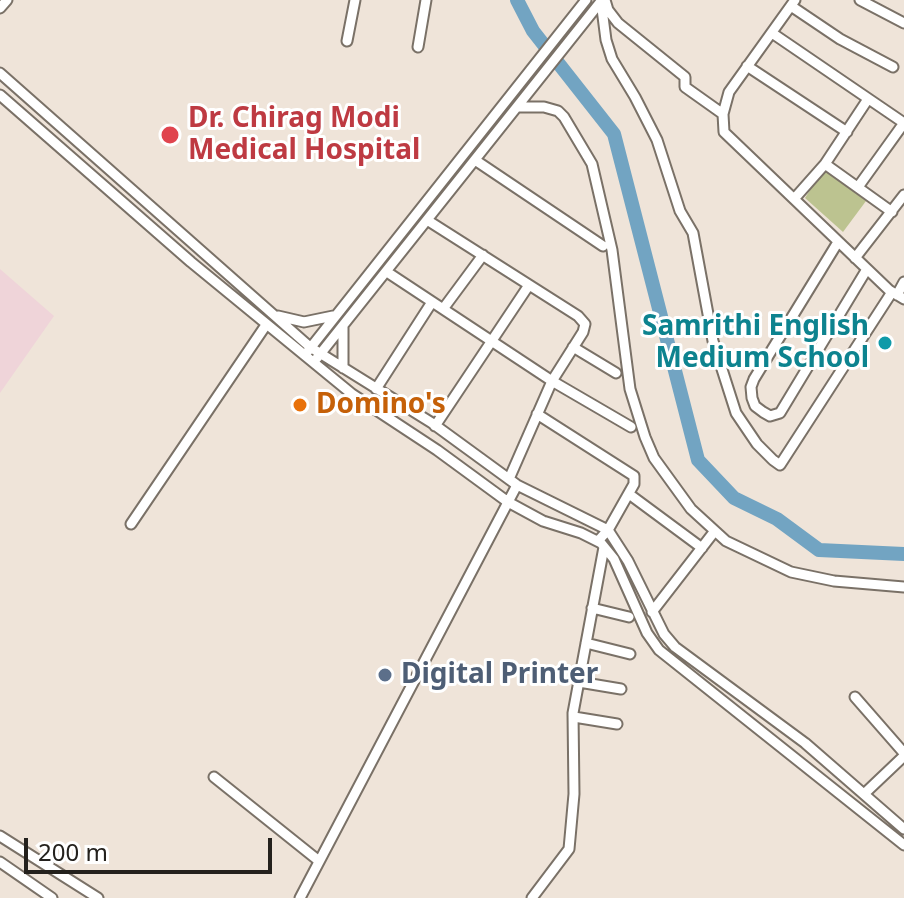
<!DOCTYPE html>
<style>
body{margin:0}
#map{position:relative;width:904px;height:898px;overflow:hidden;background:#efe4d9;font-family:"Noto Sans",sans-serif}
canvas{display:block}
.scale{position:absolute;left:24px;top:838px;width:248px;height:36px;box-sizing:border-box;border:4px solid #24211d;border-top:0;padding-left:10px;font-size:24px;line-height:28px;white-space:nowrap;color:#24211d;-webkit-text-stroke:6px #fff;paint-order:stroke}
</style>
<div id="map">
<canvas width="904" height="898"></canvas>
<div class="scale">200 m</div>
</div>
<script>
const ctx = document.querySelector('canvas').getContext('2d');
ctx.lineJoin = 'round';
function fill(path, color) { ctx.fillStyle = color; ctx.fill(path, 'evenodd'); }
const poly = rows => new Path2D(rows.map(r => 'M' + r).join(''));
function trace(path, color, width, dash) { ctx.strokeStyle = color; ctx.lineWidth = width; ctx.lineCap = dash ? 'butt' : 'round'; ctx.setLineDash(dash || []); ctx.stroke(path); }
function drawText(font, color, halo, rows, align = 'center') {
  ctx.font = font + ' "Noto Sans",sans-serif'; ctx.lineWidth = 6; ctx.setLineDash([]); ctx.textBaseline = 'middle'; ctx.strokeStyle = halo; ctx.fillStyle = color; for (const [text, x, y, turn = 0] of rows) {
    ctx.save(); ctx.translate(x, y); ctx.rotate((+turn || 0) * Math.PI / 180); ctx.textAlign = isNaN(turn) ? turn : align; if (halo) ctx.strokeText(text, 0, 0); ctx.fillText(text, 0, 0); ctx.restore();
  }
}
const medical = poly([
 [0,269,54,316,0,393]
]);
const green = poly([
 [823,169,866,201,843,232,805,198]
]);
const river = poly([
 [517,0,533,31,614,134,698,460,734,498,777,519,819,550,904,554]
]);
const minor = poly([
 [605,0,608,10,618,23,685,77,685,87,723,114],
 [795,0,729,92,723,114,724,132,889,290,904,299],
 [860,0,904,23],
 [601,1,606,40,612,59,635,97,657,140,680,211,693,233,713,341,736,413,757,444,773,460,780,465,892,292],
 [791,6,840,39,893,67],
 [0,8,7,0],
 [772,33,904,123],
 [347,41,355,0],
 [418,47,426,0],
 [747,66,847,132],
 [0,73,310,347,432,423,517,485,608,530,628,561,664,634,675,647,805,743,904,829],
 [0,95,191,262,352,394,437,450,508,502,543,521,581,533,601,543,614,559,647,633,659,650,904,845],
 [517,107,544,107,558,111,564,117,592,164,612,250,630,389,645,437,654,458,691,509,726,541,791,572,834,581,904,587],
 [475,160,603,246],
 [825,164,892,212],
 [858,187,904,123],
 [794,199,825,164,868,99],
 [427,220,578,316,585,324,583,332,552,381,509,479],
 [838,242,754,379,751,387,752,398,755,406,763,412,770,416,780,413,867,269],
 [855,258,904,195],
 [387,272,552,381,631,427],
 [897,295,904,282],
 [443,309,483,255],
 [278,316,304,322,333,316],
 [573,347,616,373],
 [308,351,586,0],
 [317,358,602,0],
 [343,368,343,326],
 [376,389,432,302],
 [537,414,634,476,634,484,608,530,598,541],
 [435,426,529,285],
 [629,494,702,548],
 [131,524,266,325],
 [592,608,629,617],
 [652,612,714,532],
 [586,643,630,654],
 [579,682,621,689],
 [855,697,904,753],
 [574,717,617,724],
 [214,777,319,861],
 [864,794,904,756],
 [0,836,98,898],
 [0,862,52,898],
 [300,898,517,485],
 [532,898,569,849,574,794,573,713,604,547]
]);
const markers = [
 [170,135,10,"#e0444e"],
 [885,343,8,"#0f9aa8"],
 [300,405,8,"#e8710a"],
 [385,675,8,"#5c6f8a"]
];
const healthNames = [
 ["Dr. Chirag Modi",188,119],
 ["Medical Hospital",188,151]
];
const cultureNames = [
 ["Samrithi English",869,327],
 ["Medium School",869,359]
];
const foodNames = [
 ["Domino's",316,405]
];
const serviceNames = [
 ["Digital Printer",401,675]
];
fill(medical, '#efd4d9');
fill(green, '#bcc390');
trace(river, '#72a4c2', 14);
trace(minor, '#7a7167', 13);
trace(minor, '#fff', 9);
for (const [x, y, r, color] of markers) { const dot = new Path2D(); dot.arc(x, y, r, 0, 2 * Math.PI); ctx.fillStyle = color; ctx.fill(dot); trace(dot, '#fff', 3); }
drawText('bold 28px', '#be3a42', '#fff', healthNames, 'left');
drawText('bold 28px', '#0d838f', '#fff', cultureNames, 'right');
drawText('bold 28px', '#c56008', '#fff', foodNames, 'left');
drawText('bold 28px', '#4e5e75', '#fff', serviceNames, 'left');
</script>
